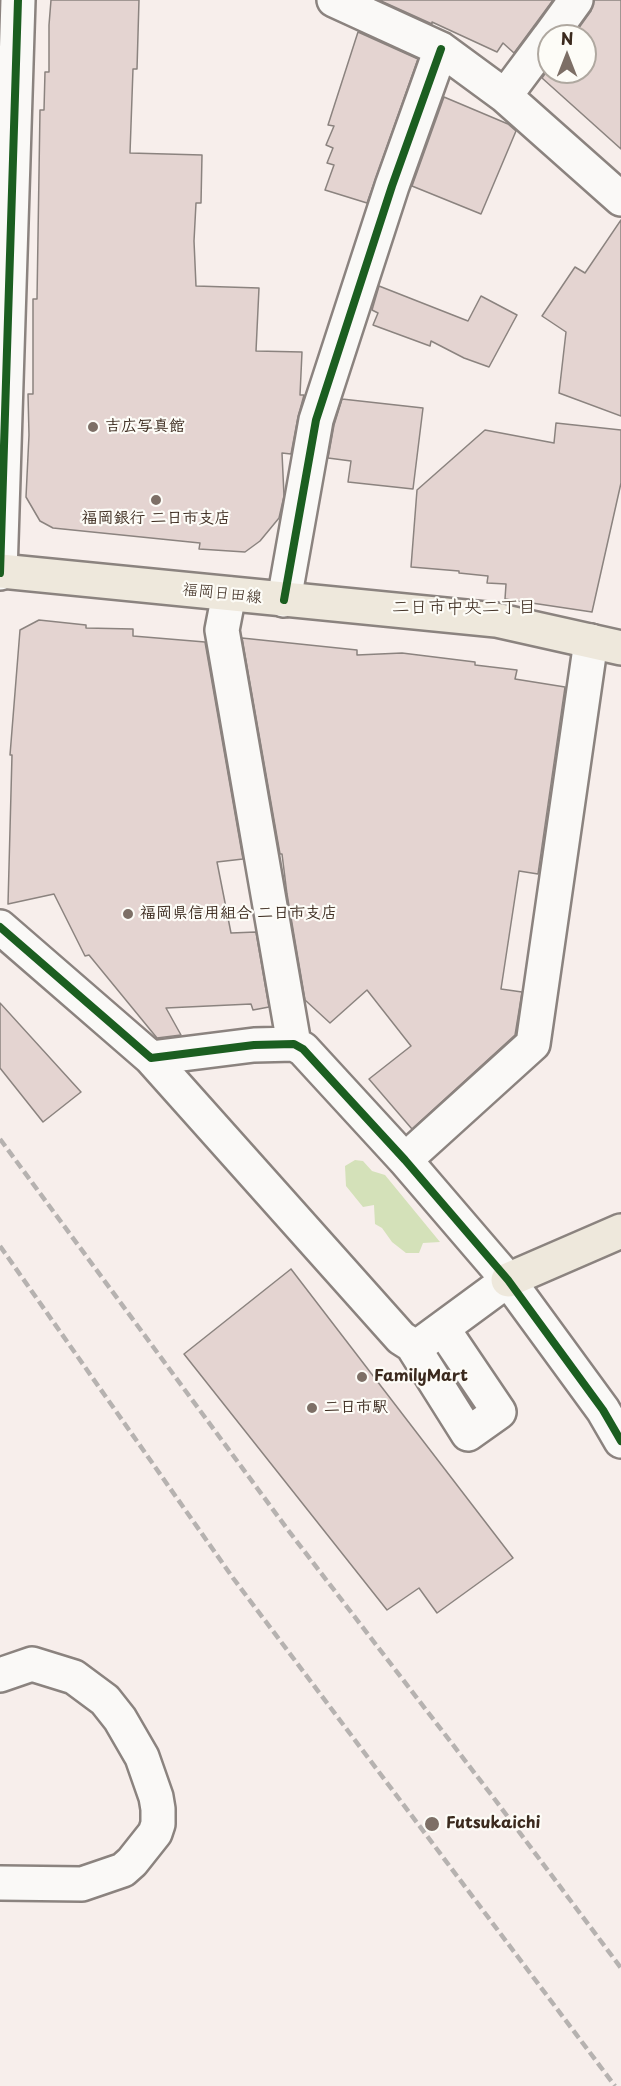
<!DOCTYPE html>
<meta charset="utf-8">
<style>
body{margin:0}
#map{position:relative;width:621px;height:2086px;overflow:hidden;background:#f7eeeb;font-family:"Playpen Sans",sans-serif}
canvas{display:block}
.north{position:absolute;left:537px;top:24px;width:60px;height:60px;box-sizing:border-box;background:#fdfcf7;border:2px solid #afa8a0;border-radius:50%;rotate:0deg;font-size:16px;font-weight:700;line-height:24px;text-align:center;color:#3b2a1e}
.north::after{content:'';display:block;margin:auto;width:21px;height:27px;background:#7d6f66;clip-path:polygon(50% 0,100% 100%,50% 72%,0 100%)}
</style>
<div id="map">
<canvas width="621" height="2086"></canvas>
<div class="north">N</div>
</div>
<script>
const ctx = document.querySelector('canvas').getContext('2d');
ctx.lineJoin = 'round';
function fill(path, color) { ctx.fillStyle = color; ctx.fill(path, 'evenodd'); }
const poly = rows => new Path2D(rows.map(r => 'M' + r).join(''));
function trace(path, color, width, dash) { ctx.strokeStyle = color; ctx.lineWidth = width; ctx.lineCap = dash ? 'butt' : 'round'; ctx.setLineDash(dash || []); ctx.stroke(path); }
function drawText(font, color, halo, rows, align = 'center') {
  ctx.font = font + ' "Playpen Sans","Klee One",sans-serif'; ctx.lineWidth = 4.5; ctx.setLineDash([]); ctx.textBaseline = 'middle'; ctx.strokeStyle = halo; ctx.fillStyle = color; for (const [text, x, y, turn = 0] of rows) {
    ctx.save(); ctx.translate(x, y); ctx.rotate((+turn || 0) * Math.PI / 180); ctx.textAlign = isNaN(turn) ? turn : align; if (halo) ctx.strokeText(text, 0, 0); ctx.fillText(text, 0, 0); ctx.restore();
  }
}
const green = poly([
 [355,1160,363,1161,372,1171,385,1175,440,1242,423,1243,419,1253,406,1253,392,1242,382,1228,375,1224,374,1205,363,1207,346,1186,345,1166]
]);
const building = poly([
 [51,0,139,0,137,69,133,69,130,153,202,155,201,203,196,203,194,241,196,286,259,288,256,351,302,352,300,395,304,395,298,417,291,454,282,453,284,496,279,518,260,541,245,552,199,549,200,543,53,528,40,521,26,497,29,435,28,394,33,394,33,299,37,299,40,110,44,110,45,72,49,72,49,25,51,0],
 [379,0,553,0,514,53,503,43,497,52,432,22,432,24,379,0],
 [594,0,621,0,621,149,542,78,549,68,549,72,585,72,585,36,573,36,591,11,594,0],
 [358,32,418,59,367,203,325,190,334,165,327,163,333,148,326,145,334,126,328,125,358,32],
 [444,97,508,124,516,131,481,214,412,186,444,97],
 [621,220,621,416,559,393,566,332,542,316,575,267,585,273,621,220],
 [379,286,468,321,481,296,517,315,489,367,464,358,431,341,430,346,373,325,378,313,372,310,379,286],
 [342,399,423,408,413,489,348,482,351,461,328,458,334,425,342,399],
 [556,423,621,430,621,483,592,612,505,599,506,584,487,583,488,576,459,573,459,571,411,567,417,490,485,430,554,443,556,423],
 [39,620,86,625,86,628,133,629,133,636,205,642,243,859,217,862,231,933,256,932,269,1007,253,1010,251,1004,166,1008,181,1035,157,1038,89,955,85,956,54,894,8,904,12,755,10,755,20,630,39,620],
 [242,638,357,650,357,655,402,653,475,662,475,665,517,670,515,679,565,687,538,874,519,871,501,989,522,992,515,1035,412,1129,369,1079,411,1046,367,990,330,1023,305,1000,287,894,282,854,280,854,242,638],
 [0,1003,81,1092,43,1122,0,1068,0,1003],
 [291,1269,513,1558,437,1613,419,1588,387,1610,184,1354,291,1269]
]);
const minor = poly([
 [334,0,441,49,505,96,621,199],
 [550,36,576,0],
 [505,96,549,37],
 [0,573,18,0],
 [229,594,222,630,294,1044],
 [284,600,316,420,392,186,441,49],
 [0,927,151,1058,254,1045,294,1044,303,1049,405,1160,508,1280,603,1410,621,1441],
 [151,1058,401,1338,412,1345,468,1434,499,1412,443,1329],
 [405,1160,533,1044,591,641],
 [425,1341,508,1280],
 [0,1675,32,1664,74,1677,105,1700,120,1719,142,1757,156,1797,158,1809,158,1824,155,1833,132,1862,123,1870,82,1884,0,1883]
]);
const major = poly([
 [0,571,496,620,621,648],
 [508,1280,621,1231]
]);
const rail = poly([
 [0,1139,288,1530,493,1797,621,1968],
 [0,1246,233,1578,615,2086]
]);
const cycleway = poly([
 [0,573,18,0],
 [284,600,316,420,392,186,441,49],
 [0,927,151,1058,254,1045,294,1044,303,1049,405,1160,508,1280,603,1410,621,1441]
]);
const markers = [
 [93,427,6,"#7d6f66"],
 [156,500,6,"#7d6f66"],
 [128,914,6,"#7d6f66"],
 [362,1377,6,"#7d6f66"],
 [312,1408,6,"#7d6f66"],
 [432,1824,8,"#7d6f66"]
];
const poiNames = [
 ["吉広写真館",105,427],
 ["福岡銀行 二日市支店",156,519,"center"],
 ["福岡県信用組合 二日市支店",140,914],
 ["FamilyMart",374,1377],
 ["二日市駅",324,1408],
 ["Futsukaichi",446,1824]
];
const streetNames = [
 ["福岡日田線",222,594,6]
];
const neighbourhoodNames = [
 ["二日市中央二丁目",464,608]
];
fill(green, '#d4e1b9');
fill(building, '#e4d4d1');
trace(building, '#8b837f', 1.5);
trace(minor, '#8b837f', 38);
trace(major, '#8b837f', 38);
trace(minor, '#faf9f7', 33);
trace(major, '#eee8dc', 33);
trace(rail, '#b6b2b0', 4.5, [9, 4.5]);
trace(cycleway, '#1b5e20', 8);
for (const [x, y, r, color] of markers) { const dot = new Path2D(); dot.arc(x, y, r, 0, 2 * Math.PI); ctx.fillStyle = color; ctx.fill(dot); trace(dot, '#fdfcf7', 2); }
drawText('bold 16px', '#3b2a1e', '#fdfcf7', poiNames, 'left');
drawText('16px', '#3b2a1e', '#fdfcf7', streetNames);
drawText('18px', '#3b2a1e', '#fdfcf7', neighbourhoodNames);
</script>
